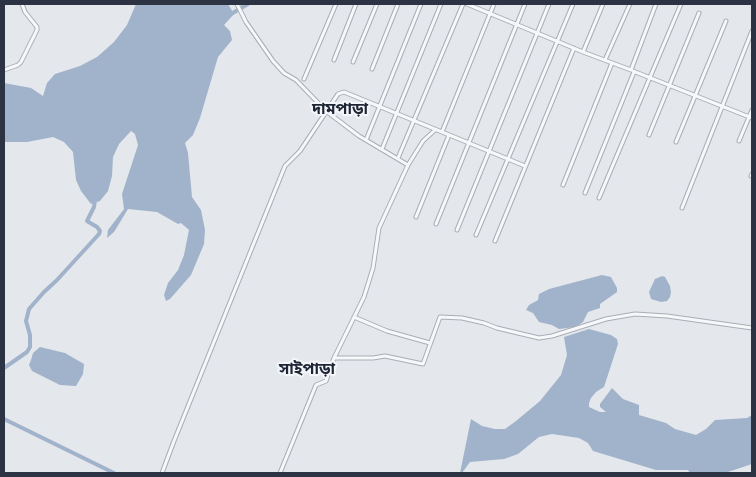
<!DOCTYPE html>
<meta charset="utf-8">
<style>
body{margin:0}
#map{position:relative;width:756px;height:477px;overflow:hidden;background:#e4e7ec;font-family:Signika,sans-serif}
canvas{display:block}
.frame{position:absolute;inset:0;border:5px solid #2c3444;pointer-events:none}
</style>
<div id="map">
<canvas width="756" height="477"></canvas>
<div class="frame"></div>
</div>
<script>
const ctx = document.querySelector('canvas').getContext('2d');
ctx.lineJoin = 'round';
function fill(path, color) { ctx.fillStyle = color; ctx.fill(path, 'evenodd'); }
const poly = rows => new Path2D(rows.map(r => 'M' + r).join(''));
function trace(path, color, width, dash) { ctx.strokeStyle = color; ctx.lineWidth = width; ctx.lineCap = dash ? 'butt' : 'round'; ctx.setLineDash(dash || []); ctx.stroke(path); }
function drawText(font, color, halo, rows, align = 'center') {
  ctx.font = font + ' Signika,"Noto Sans Bengali",sans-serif'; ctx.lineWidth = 4; ctx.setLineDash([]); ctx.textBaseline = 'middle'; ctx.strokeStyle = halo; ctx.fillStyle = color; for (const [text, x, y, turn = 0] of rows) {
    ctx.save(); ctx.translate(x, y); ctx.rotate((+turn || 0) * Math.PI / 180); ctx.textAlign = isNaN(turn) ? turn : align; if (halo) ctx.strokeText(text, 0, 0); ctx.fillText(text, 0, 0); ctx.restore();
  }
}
const water = poly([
 [136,4,228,4,234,14,224,25,230,31,232,40,218,57,200,118,193,135,185,143,188,153,192,197,201,210,205,230,204,244,191,275,170,299,166,301,164,295,168,283,178,270,184,255,189,230,181,223,178,224,157,212,128,209,114,232,107,238,108,230,124,209,122,194,138,145,135,134,131,131,119,144,113,157,112,176,108,191,100,201,91,204,81,191,76,180,73,152,64,142,53,137,27,142,4,142,4,83,31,88,43,96,47,83,55,74,80,66,97,57,114,42,127,25],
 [602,275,611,277,617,288,617,292,600,304,600,308,588,312,583,322,576,327,559,329,552,325,539,322,533,313,526,310,529,305,538,300,539,294,549,289],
 [662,276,665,277,670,286,671,292,670,297,667,301,661,302,651,299,649,292,655,279],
 [589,329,611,335,617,339,618,344,604,387,596,392,591,398,589,403,589,407,600,412,606,412,600,407,600,404,612,388,623,399,639,405,639,415,666,423,675,429,696,435,706,429,715,420,747,418,752,415,752,464,725,473,690,473,688,470,656,470,593,451,588,443,579,438,552,434,539,437,518,454,504,459,470,462,462,473,460,473,471,419,482,426,495,429,505,429,516,421,540,401,561,375,567,355,564,337],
 [40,347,65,353,84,364,83,374,76,386,60,385,32,371,29,365,31,360,33,353]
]);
const canal = poly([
 [231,14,248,4],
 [4,368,27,352,30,347,30,335,26,321,29,309,44,292,57,280,99,234,100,231,97,227,87,221,94,207,95,200],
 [4,419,114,473]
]);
const minor = poly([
 [237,4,246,22,273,61,284,73,296,80,326,111,359,136,408,165,379,228,373,268,364,297,334,358,326,381,316,385,280,473],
 [467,4,583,52,631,70,656,4],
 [583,52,603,4],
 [334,60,356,4],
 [605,60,630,4],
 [353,62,377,4],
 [372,69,398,4],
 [4,70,18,65,21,62,37,30,37,27,25,12,22,4],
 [633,71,752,118],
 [304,79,336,4],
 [442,132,525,166],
 [649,135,699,13],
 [366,140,421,4],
 [739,141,752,110],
 [676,142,726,21],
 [382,149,441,4],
 [398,158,463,4],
 [408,165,423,141,435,130],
 [751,176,752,174],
 [563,185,612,63],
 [585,193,634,72],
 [599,198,681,4],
 [682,208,752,31],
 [416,217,449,135],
 [436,224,525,4],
 [457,230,549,4],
 [476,235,573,4],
 [495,241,574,48],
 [354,317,387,331,430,343],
 [334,358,373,358,385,356,423,364,440,317,462,318,484,323,497,328,539,338,552,336,606,319,635,314,667,316,752,328],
 [162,473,174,441,285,166,300,151,338,94,344,92,442,132,494,4]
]);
const quarterNames = [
 ["দামপাড়া",340,110],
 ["সাইপাড়া",307,370]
];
fill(water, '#a1b3ca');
trace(canal, '#a1b3ca', 4);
trace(minor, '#a9aeb6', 5);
trace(minor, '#f7f8fa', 3);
drawText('bold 16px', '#1e2535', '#f4f6f9', quarterNames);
</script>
